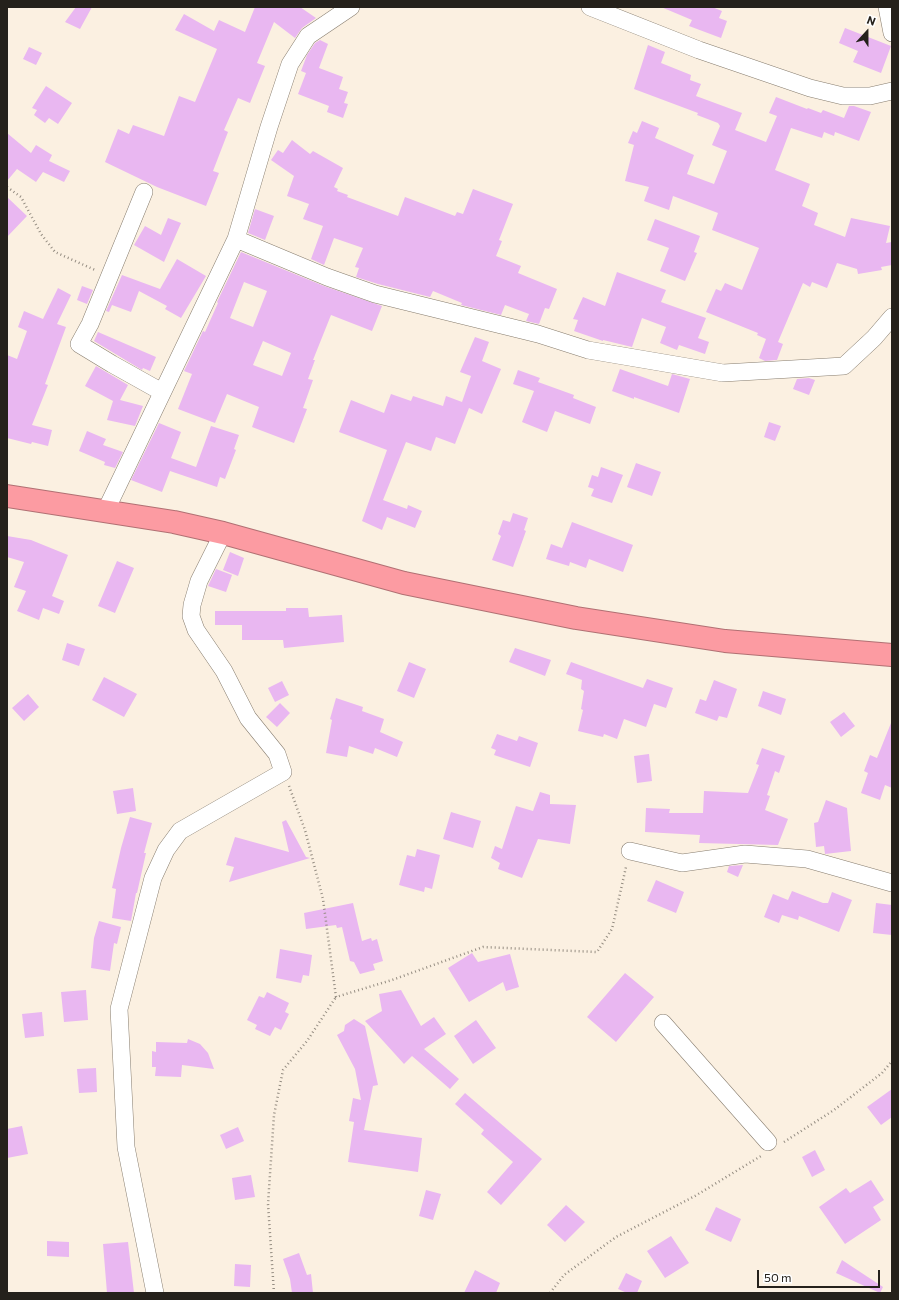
<!DOCTYPE html>
<style>
body{margin:0}
#map{position:relative;width:899px;height:1300px;overflow:hidden;background:#fbf0e1;font-family:Commissioner,sans-serif}
canvas{display:block}
.frame{position:absolute;inset:0;border:8px solid #25211b;pointer-events:none}
.north{position:absolute;left:847px;top:12px;width:40px;height:40px;-webkit-text-stroke:3px #fff;paint-order:stroke;rotate:21deg;font-size:11px;font-weight:700;line-height:16px;text-align:center;color:#25211b}
.north::after{content:'';display:block;margin:auto;width:14px;height:18px;background:#25211b;clip-path:polygon(50% 0,100% 100%,50% 72%,0 100%)}
.scale{position:absolute;left:757px;top:1270px;width:123px;height:18px;box-sizing:border-box;border:2px solid #25211b;border-top:0;padding-left:5px;font-size:12px;line-height:14px;white-space:nowrap;color:#25211b;-webkit-text-stroke:3px #fff;paint-order:stroke}
</style>
<div id="map">
<canvas width="899" height="1300"></canvas>
<div class="frame"></div>
<div class="north">N</div>
<div class="scale">50 m</div>
</div>
<script>
const ctx = document.querySelector('canvas').getContext('2d');
ctx.lineJoin = 'round';
function fill(path, color) { ctx.fillStyle = color; ctx.fill(path, 'evenodd'); }
const poly = rows => new Path2D(rows.map(r => 'M' + r).join(''));
function trace(path, color, width, dash) { ctx.strokeStyle = color; ctx.lineWidth = width; ctx.lineCap = dash ? 'butt' : 'round'; ctx.setLineDash(dash || []); ctx.stroke(path); }
const building = poly([
 [76,7,92,7,80,29,65,22],
 [255,7,300,7,316,18,302,28,295,38,274,22,257,63,265,66,250,103,238,98,224,130,228,132,213,171,219,173,206,206,157,187,105,162,118,129,129,134,133,125,164,136,179,96,195,102,217,49,175,30,184,14,214,31,219,20,245,32],
 [661,7,712,7,722,11,719,18,727,21,721,38,689,26,692,20],
 [845,28,891,46,881,73,853,62,858,51,839,43],
 [320,40,328,44,319,68,343,77,339,89,348,92,344,103,348,104,343,118,327,112,329,106,298,94,306,73,301,71,307,55,315,43],
 [648,45,665,52,661,63,691,75,690,80,701,84,696,96,742,113,735,130,766,142,777,116,769,113,776,97,807,109,808,108,821,113,823,110,844,118,849,106,854,106,871,112,859,141,835,132,834,136,824,132,822,138,791,128,775,170,810,184,802,206,818,213,814,225,845,237,851,218,890,226,886,243,892,242,892,265,881,267,882,270,858,274,857,269,837,263,827,288,812,282,810,287,803,283,778,342,783,344,777,360,765,361,759,358,766,339,757,335,758,333,706,312,716,289,721,291,725,283,742,290,759,248,712,230,718,213,673,196,669,210,644,201,649,187,625,181,634,145,628,143,633,131,637,133,642,121,659,128,655,138,694,155,687,174,714,184,727,151,712,145,720,126,718,123,697,115,698,113,634,89],
 [29,47,42,53,36,65,23,59],
 [46,86,72,103,58,124,49,118,45,123,34,115,37,110,32,108],
 [7,133,31,153,36,145,52,155,49,161,70,171,64,182,43,172,36,182,17,169,7,181],
 [292,140,310,154,313,151,343,168,334,187,338,189,337,191,348,195,347,197,398,216,405,197,455,216,457,212,463,214,473,189,513,204,499,240,502,241,496,256,521,266,518,273,557,289,549,309,545,308,539,324,526,321,529,314,505,305,501,315,461,305,462,303,433,291,430,297,378,284,356,277,359,268,355,267,363,248,334,238,324,265,311,259,323,226,303,219,309,204,287,196,294,176,271,160,278,150,283,153],
 [7,197,27,216,7,237],
 [255,209,274,216,265,240,248,233],
 [168,218,181,223,164,262,134,245,145,226,161,235],
 [655,219,700,236,694,252,697,253,685,281,660,271,669,248,647,240],
 [241,252,324,286,382,306,372,331,331,315,313,360,315,360,308,379,313,380,303,408,307,409,294,443,252,427,259,407,227,394,215,423,178,409,192,374,184,371,203,331,205,332,218,303,217,302],
 [244,282,267,291,253,327,230,318],
 [263,341,291,353,282,376,253,365],
 [177,259,206,276,181,318,165,309,167,306,139,291,131,312,112,305,109,312,106,311,122,275,160,289],
 [617,272,666,290,661,302,706,318,698,338,709,342,705,354,679,345,677,350,660,343,666,327,642,318,632,347,603,340,603,341,574,331,578,320,573,319,583,297,605,306],
 [82,286,93,290,87,304,77,300],
 [58,288,71,295,57,324,66,327,45,384,48,385,32,425,52,430,48,446,32,442,31,444,7,438,7,355,17,359,27,331,18,327,24,311,43,319],
 [98,332,156,357,150,371,143,368,142,370,94,341],
 [475,337,489,342,482,361,501,369,482,414,469,408,455,444,436,437,431,451,406,442,383,500,407,509,408,505,422,511,415,528,387,517,382,530,362,521,387,450,339,432,351,400,384,413,391,394,411,401,413,396,443,406,446,396,462,402,471,376,460,372],
 [96,366,128,385,120,400,143,406,135,426,107,420,113,401,85,386],
 [620,369,668,386,672,374,690,379,679,413,634,397,634,399,612,391],
 [518,370,540,378,538,382,574,395,573,398,596,407,590,424,555,411,547,432,522,422,534,391,513,384],
 [809,378,815,380,809,395,793,389,797,379],
 [769,422,781,426,775,441,764,437],
 [159,423,181,432,171,458,196,467,211,426,239,435,234,449,236,450,225,479,220,477,217,487,170,471,162,492,131,480],
 [87,431,106,439,103,445,123,452,115,468,104,465,105,462,79,451],
 [636,463,661,472,652,496,627,487],
 [601,467,623,475,612,503,591,496,594,489,588,487,592,475,598,477],
 [513,513,528,518,524,530,526,531,513,567,492,560,501,536,498,534,503,520,510,522],
 [572,522,633,545,623,572,589,559,586,568,570,562,569,566,546,559,551,544,562,548],
 [7,536,31,540,68,555,52,596,64,601,59,614,43,608,39,620,17,611,26,591,14,587,24,562,7,557],
 [230,552,244,558,238,576,223,570],
 [117,561,134,568,115,613,98,606],
 [216,569,232,575,226,592,208,586],
 [286,608,308,608,309,617,342,615,344,642,284,648,283,640,242,640,242,625,215,625,215,611,286,611],
 [67,643,85,649,79,666,62,660],
 [515,648,551,660,545,676,509,662],
 [409,662,426,669,414,698,397,691],
 [571,662,643,688,647,679,673,688,666,708,654,704,646,727,624,719,617,739,604,734,603,737,578,731,583,710,581,709,584,691,581,689,582,680,566,674],
 [104,677,137,694,124,717,92,700],
 [714,680,737,689,727,718,719,716,717,721,695,713,700,699,706,701],
 [282,681,289,695,275,702,268,688],
 [763,691,786,699,781,715,758,706],
 [28,694,39,707,24,721,12,708],
 [336,698,363,707,362,711,384,719,380,732,403,742,397,757,375,748,373,754,349,746,347,757,326,753,332,720,330,719],
 [280,703,290,713,277,727,266,717],
 [844,712,855,726,841,737,830,722],
 [891,723,892,788,885,785,880,800,861,793,868,773,864,771,870,755,877,758],
 [497,734,517,741,519,736,538,743,530,767,494,755,496,750,491,748],
 [762,748,785,756,779,773,775,771,767,795,770,796,765,810,788,819,778,845,699,843,700,835,645,832,646,808,670,809,669,813,703,813,704,791,748,793,759,765,756,764],
 [649,754,652,781,637,783,634,756],
 [133,788,136,811,117,814,113,791],
 [540,792,550,795,550,804,576,805,570,844,538,839,522,878,498,869,500,863,491,858,495,846,502,849,516,806,533,811],
 [826,800,847,808,851,851,825,854,824,846,816,847,814,823,818,822],
 [451,812,481,821,473,848,443,839],
 [130,817,152,823,144,853,146,853,137,893,136,893,131,921,112,918,116,889,112,888,121,848],
 [286,820,306,857,310,858,229,882,234,867,226,865,235,837,289,852,282,822],
 [417,849,440,855,432,889,425,887,424,892,399,885,407,855,415,857],
 [743,865,738,877,727,872,729,866],
 [656,880,684,892,676,913,647,901],
 [792,891,823,903,828,903,832,892,852,900,839,932,799,916,798,920,782,915,779,923,764,917,773,894,788,900],
 [353,903,362,941,371,938,372,941,377,939,383,961,373,964,375,970,360,974,354,962,350,961,342,927,337,928,336,925,306,929,304,913],
 [876,903,892,905,892,935,873,933],
 [99,921,121,927,117,944,114,943,110,971,91,968,94,938],
 [280,949,312,955,309,976,303,975,301,983,276,978],
 [472,953,478,962,510,954,519,987,506,991,503,982,469,1002,448,968],
 [625,973,654,997,616,1042,587,1017],
 [86,990,88,1020,64,1022,61,992],
 [401,990,421,1026,434,1017,446,1034,424,1049,459,1079,450,1089,412,1056,404,1064,365,1021,382,1011,379,994],
 [267,992,289,1003,285,1012,289,1014,281,1030,275,1027,270,1036,255,1029,257,1025,247,1020,259,996,264,998],
 [42,1012,44,1036,25,1038,22,1014],
 [354,1019,365,1026,378,1085,373,1086,364,1130,422,1138,418,1172,348,1162,354,1122,349,1121,353,1098,361,1100,355,1069,337,1035,344,1031,345,1025],
 [476,1020,496,1048,473,1064,454,1036],
 [188,1039,200,1044,208,1053,214,1069,182,1065,181,1077,155,1076,156,1067,152,1067,152,1051,156,1052,156,1042,187,1043],
 [96,1068,97,1092,79,1093,77,1069],
 [892,1089,892,1117,881,1125,867,1107],
 [465,1093,542,1159,501,1205,487,1192,513,1162,481,1134,484,1130,455,1104],
 [22,1126,28,1154,7,1158,7,1129],
 [238,1127,244,1141,226,1149,220,1135],
 [815,1150,825,1170,812,1177,802,1157],
 [251,1175,255,1197,235,1200,232,1178],
 [871,1180,884,1200,873,1207,881,1220,845,1244,819,1207,846,1188,850,1193],
 [426,1190,441,1194,433,1220,419,1216],
 [566,1205,585,1222,565,1242,547,1225],
 [716,1207,741,1219,731,1242,705,1230],
 [671,1236,689,1263,665,1278,647,1251],
 [47,1241,69,1242,69,1257,47,1256],
 [128,1242,134,1293,107,1293,103,1244],
 [299,1253,307,1275,311,1274,313,1293,292,1293,290,1279,283,1259],
 [842,1260,883,1287,880,1293,836,1273],
 [235,1264,251,1265,250,1287,234,1286],
 [475,1270,500,1283,496,1293,464,1293],
 [626,1273,642,1281,637,1293,627,1293,618,1289]
]);
const path = poly([
 [7,187,21,197,41,234,55,252,95,270],
 [289,786,305,830,323,899,336,997,392,980,483,947,597,952,612,929,626,867],
 [784,1142,834,1110,882,1073,892,1061],
 [274,1293,268,1204,274,1115,283,1070,307,1041,336,997],
 [550,1293,564,1275,616,1237,695,1196,761,1156]
]);
const street = poly([
 [590,7,699,50,810,88,843,96,870,96,892,91],
 [887,7,892,33],
 [144,192,90,324,79,344,112,364,162,392],
 [236,239,327,277,375,294,538,334,588,350,723,373,844,366,874,338,892,317],
 [106,510,236,239,269,127,290,64,308,36,351,7],
 [630,851,682,863,745,854,807,859,892,883],
 [663,1023,768,1142],
 [155,1293,126,1147,119,1009,153,878,166,850,180,831,283,772,277,754,248,718,224,671,196,630,191,616,192,605,199,581,223,533]
]);
const highway = poly([
 [7,496,174,522,223,533,404,583,576,618,725,641,892,655]
]);
fill(building, '#e9b7f1');
trace(street, '#877d6f', 18);
trace(highway, '#b17073', 24);
trace(path, '#958d82', 2.5, [1, 3]);
trace(street, '#fff', 17);
trace(highway, '#fc9ba2', 22);
</script>
